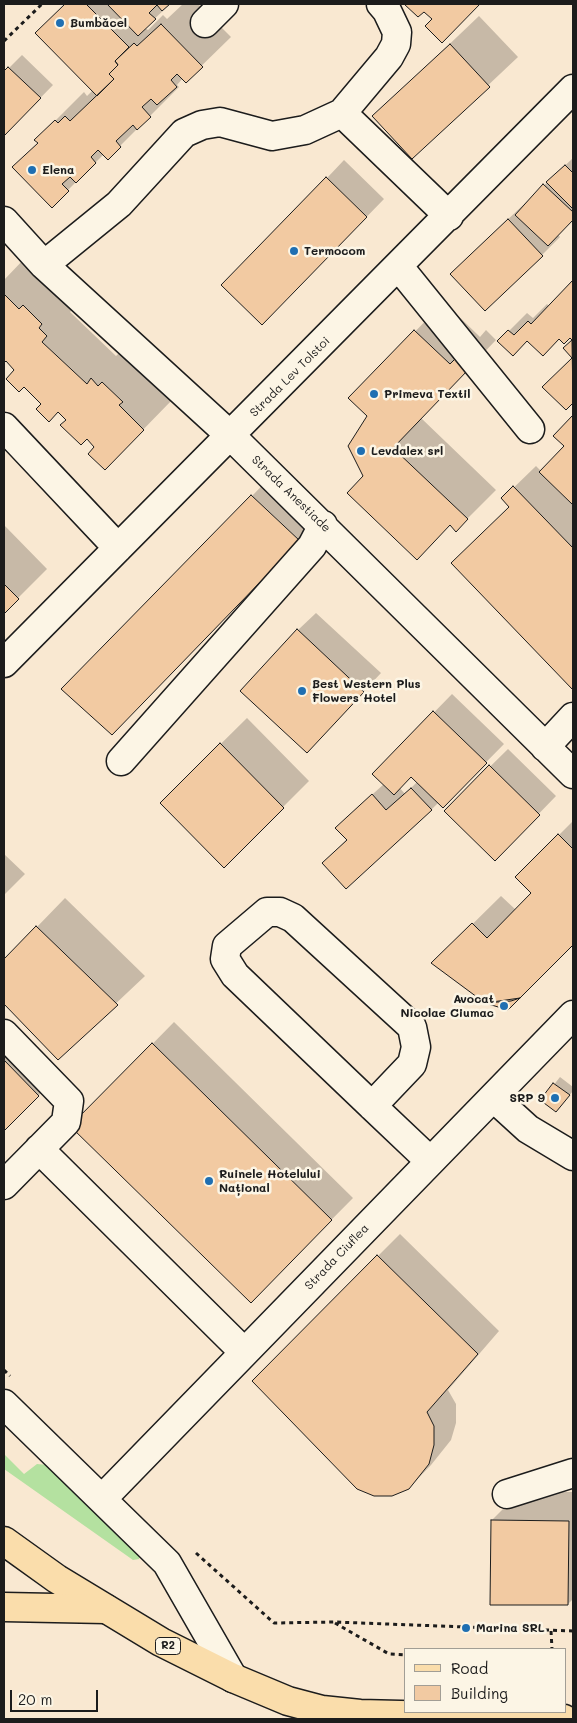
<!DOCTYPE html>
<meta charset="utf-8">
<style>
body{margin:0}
#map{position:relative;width:577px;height:1723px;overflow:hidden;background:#f9e8d1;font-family:Mali,sans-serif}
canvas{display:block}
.frame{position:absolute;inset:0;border:5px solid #1c1c1c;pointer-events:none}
.legend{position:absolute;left:404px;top:1648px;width:162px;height:65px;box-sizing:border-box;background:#fcf5e5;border:1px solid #a29e95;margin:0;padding:6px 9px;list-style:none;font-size:15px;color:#1c1c1c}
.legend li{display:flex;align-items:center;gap:10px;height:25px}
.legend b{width:25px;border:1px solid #a29e95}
.scale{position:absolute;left:10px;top:1690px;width:88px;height:22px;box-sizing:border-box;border:2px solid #1c1c1c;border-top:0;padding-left:6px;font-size:15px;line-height:18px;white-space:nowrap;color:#1c1c1c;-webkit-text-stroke:4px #fcf5e5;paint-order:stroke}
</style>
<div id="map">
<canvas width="577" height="1723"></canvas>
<div class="frame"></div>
<ul class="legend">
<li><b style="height:6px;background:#faddab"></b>Road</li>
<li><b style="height:14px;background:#f2caa2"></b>Building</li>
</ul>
<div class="scale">20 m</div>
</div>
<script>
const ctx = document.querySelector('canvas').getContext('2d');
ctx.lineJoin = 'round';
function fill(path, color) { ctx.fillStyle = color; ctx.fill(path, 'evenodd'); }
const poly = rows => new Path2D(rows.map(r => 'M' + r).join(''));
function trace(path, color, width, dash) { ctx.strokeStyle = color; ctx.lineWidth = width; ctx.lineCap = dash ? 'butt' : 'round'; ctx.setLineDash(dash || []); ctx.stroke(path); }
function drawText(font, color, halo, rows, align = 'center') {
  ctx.font = font + ' Mali,sans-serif'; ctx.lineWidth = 5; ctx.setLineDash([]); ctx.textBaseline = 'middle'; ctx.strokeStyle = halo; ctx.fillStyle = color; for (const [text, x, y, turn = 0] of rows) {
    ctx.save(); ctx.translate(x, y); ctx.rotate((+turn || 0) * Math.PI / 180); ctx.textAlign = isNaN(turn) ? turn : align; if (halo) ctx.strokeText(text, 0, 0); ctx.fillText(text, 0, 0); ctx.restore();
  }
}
const green = poly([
 [4,1454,24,1474,37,1464,48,1465,140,1556,139,1559,133,1560,4,1469]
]);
const shadow = poly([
 [66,4,170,4,145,28,148,30,163,15,167,19,183,4,198,4,231,37,186,81,183,78,177,85,179,87,120,146,104,154,52,206,39,143,36,140,84,92,87,96,92,91,36,33],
 [406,4,479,4,442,41,433,19,424,10,418,16],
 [479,16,518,57,412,157,374,116],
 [22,55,53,85,4,135,4,73],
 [573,158,573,219,558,235,560,237,542,255,469,256],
 [344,160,384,199,280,306,327,178],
 [25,258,75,307,70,312,116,356,121,351,172,400,133,440,96,447,59,411,43,404,6,360,4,362,4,280],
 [573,282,573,357,564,348,573,340,570,336,499,341,527,313,533,318,547,304,549,306],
 [444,302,480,337,486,330,496,340,421,418,496,490,456,530,451,524,365,476,369,415,350,398],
 [573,358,573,401,566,409,544,387],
 [573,416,573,688,452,563,511,506,503,498,536,466,541,471,565,446,555,436],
 [280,467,328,512,140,705,252,496],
 [4,525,47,569,4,612],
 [316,613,381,673,307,752,298,630],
 [452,694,504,744,443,806,439,802,431,810,324,863,347,839,355,810,384,784,374,774],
 [412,775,418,781,405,794,399,787],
 [247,718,309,781,224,866,161,803],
 [508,749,556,796,495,859,445,811],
 [573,821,573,943,508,1008,488,1002,433,963,501,896,516,910,533,893,517,877],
 [4,854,25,874,4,895],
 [65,898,145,976,58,1058,4,1002,4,961],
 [174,1022,353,1198,251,1301,72,1126],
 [4,1048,45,1089,4,1130],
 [560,1077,573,1087,573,1091,556,1111,542,1100],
 [400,1234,499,1331,448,1390,456,1404,456,1423,451,1440,431,1465,409,1488,253,1381],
 [520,1492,573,1492,573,1599,568,1604,492,1520]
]);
const building = poly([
 [65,4,86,4,129,47,115,61,118,65,109,74,114,79,97,96,35,33,65,4],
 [107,4,170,4,162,11,157,5,149,13,156,19,138,36,107,4],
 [404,4,480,4,442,43,425,26,432,19,424,12,418,17,404,4],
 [161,24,203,67,186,83,177,74,171,80,177,87,157,105,151,99,142,107,151,117,137,130,133,125,116,141,121,147,108,160,98,150,91,157,96,163,76,183,70,177,62,184,69,191,52,208,12,167,38,143,34,140,55,120,58,123,65,116,70,121,114,79,109,74,118,65,115,61,134,43,137,46,161,24],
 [450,44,490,87,412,159,372,116,450,44],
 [8,67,41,98,4,136,4,71,8,67],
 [565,165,573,173,573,209,546,182,565,165],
 [326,177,367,217,262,325,221,285,326,177],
 [543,184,573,212,573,220,548,246,515,215,543,184],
 [508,219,543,256,485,311,450,274,508,219],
 [573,280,573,341,570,338,564,344,559,339,543,356,527,341,513,356,497,341,508,330,514,335,528,321,531,324,573,280],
 [4,294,19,309,23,305,42,324,39,328,47,336,42,342,87,384,91,378,98,386,102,382,123,402,119,405,144,430,105,470,88,454,94,447,87,439,81,445,60,425,66,420,58,412,49,422,36,409,41,404,24,387,19,392,6,379,14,370,6,361,4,363,4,294],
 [414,330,450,364,456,358,468,370,393,448,468,519,456,532,450,525,417,560,347,493,363,476,348,446,367,416,348,398,414,330],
 [572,340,573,403,566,410,542,387,572,358,563,348,572,340],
 [573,415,573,505,539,472,564,446,553,436,573,415],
 [513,486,573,548,573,690,451,563,509,507,501,498,513,486],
 [251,495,300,541,112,735,61,689,251,495],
 [4,584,19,599,4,614,4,584],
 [297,629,364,692,307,753,240,691,297,629],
 [433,711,487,763,443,808,411,777,394,795,372,774,433,711],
 [220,743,284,808,224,868,160,803,220,743],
 [489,765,540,815,495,861,444,811,489,765],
 [411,788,432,810,346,889,322,863,347,840,335,828,372,794,386,810,411,788],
 [558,834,573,849,573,945,520,998,485,1003,431,963,472,923,487,938,531,893,515,877,558,834],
 [36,926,118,1005,58,1060,4,1004,4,959,36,926],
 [520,998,508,1010,485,1003,511,1001,520,998],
 [152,1043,332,1220,251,1303,70,1126,152,1043],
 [4,1060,39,1096,4,1131,4,1060],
 [553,1083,570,1095,556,1112,540,1100,553,1083],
 [377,1255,478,1354,427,1412,434,1426,434,1445,429,1464,409,1489,392,1496,374,1496,357,1489,252,1381,377,1255],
 [491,1520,569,1521,568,1605,490,1605,491,1520]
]);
const path = poly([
 [4,41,42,4],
 [4,1370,10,1376],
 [196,1553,274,1623,334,1622,573,1631],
 [335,1623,389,1654,406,1655],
 [551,1631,552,1649]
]);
const minor = poly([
 [381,4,387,11,397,32,396,44,389,57,342,113,449,216],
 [205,23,224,4],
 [4,221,44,265,231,436,573,774],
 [44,265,119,204,184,133,202,125,220,122,272,136,305,130,342,113],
 [399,267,530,429],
 [4,427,118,548],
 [4,663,573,89],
 [545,747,573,717],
 [121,761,312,546,323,525],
 [4,1034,69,1101,66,1122,4,1185],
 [494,1098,528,1129,573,1156],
 [372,1106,412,1064,416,1047,412,1027,293,918,280,912,267,912,227,946,225,959,235,975,372,1106,430,1161],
 [39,1149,244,1352],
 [4,1404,167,1563,233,1678],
 [507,1494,573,1473],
 [102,1499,573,1015]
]);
const major = poly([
 [4,1541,57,1579,161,1642,233,1678,288,1701,322,1710,360,1714,564,1719]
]);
const highway = poly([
 [4,1607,106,1609]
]);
const markers = [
 [60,23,5,"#1f6fb2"],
 [32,170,5,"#1f6fb2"],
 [294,251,5,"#1f6fb2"],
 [374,394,5,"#1f6fb2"],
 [361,451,5,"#1f6fb2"],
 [302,691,5,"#1f6fb2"],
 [504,1006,5,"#1f6fb2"],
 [555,1098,5,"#1f6fb2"],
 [209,1181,5,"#1f6fb2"],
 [466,1628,5,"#1f6fb2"]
];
const shields = [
 [168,1646,25]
];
const shieldNames = [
 ["R2",168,1646]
];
const poiNames = [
 ["Bumbăcel",70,23],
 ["Elena",42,170],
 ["Termocom",304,251],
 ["Primeva Textil",384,394],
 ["Levdalex srl",371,451],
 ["Best Western Plus",312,684],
 ["Flowers Hotel",312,698],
 ["Avocat",494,999,"right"],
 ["Nicolae Ciumac",494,1013,"right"],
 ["SRP 9",545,1098,"right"],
 ["Ruinele Hotelului",219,1174],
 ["Național",219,1188],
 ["Marina SRL",476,1628]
];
const streetNames = [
 ["Strada Lev Tolstoi",290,377,-45],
 ["Strada Anestiade",291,494,44],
 ["Strada Ciuflea",337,1257,-46]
];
fill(green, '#b4e1a0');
fill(shadow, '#0003');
fill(building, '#f2caa2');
trace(building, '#1c1c1c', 1);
trace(minor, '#1c1c1c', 31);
trace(major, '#1c1c1c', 31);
trace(highway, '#1c1c1c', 31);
trace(path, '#1c1c1c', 3, [4, 4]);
trace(minor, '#fcf5e5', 28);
trace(major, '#faddab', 28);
trace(highway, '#faddab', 28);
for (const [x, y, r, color] of markers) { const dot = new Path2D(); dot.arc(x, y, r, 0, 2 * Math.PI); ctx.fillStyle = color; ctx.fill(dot); trace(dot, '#fcf5e5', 2); }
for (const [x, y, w] of shields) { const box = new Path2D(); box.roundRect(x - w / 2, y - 8.5, w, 17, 4); ctx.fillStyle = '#fcf5e5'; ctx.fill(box); trace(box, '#1c1c1c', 1); }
drawText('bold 11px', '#1c1c1c', null, shieldNames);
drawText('bold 12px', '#1c1c1c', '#fcf5e5', poiNames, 'left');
drawText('12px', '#1c1c1c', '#fcf5e5', streetNames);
</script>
